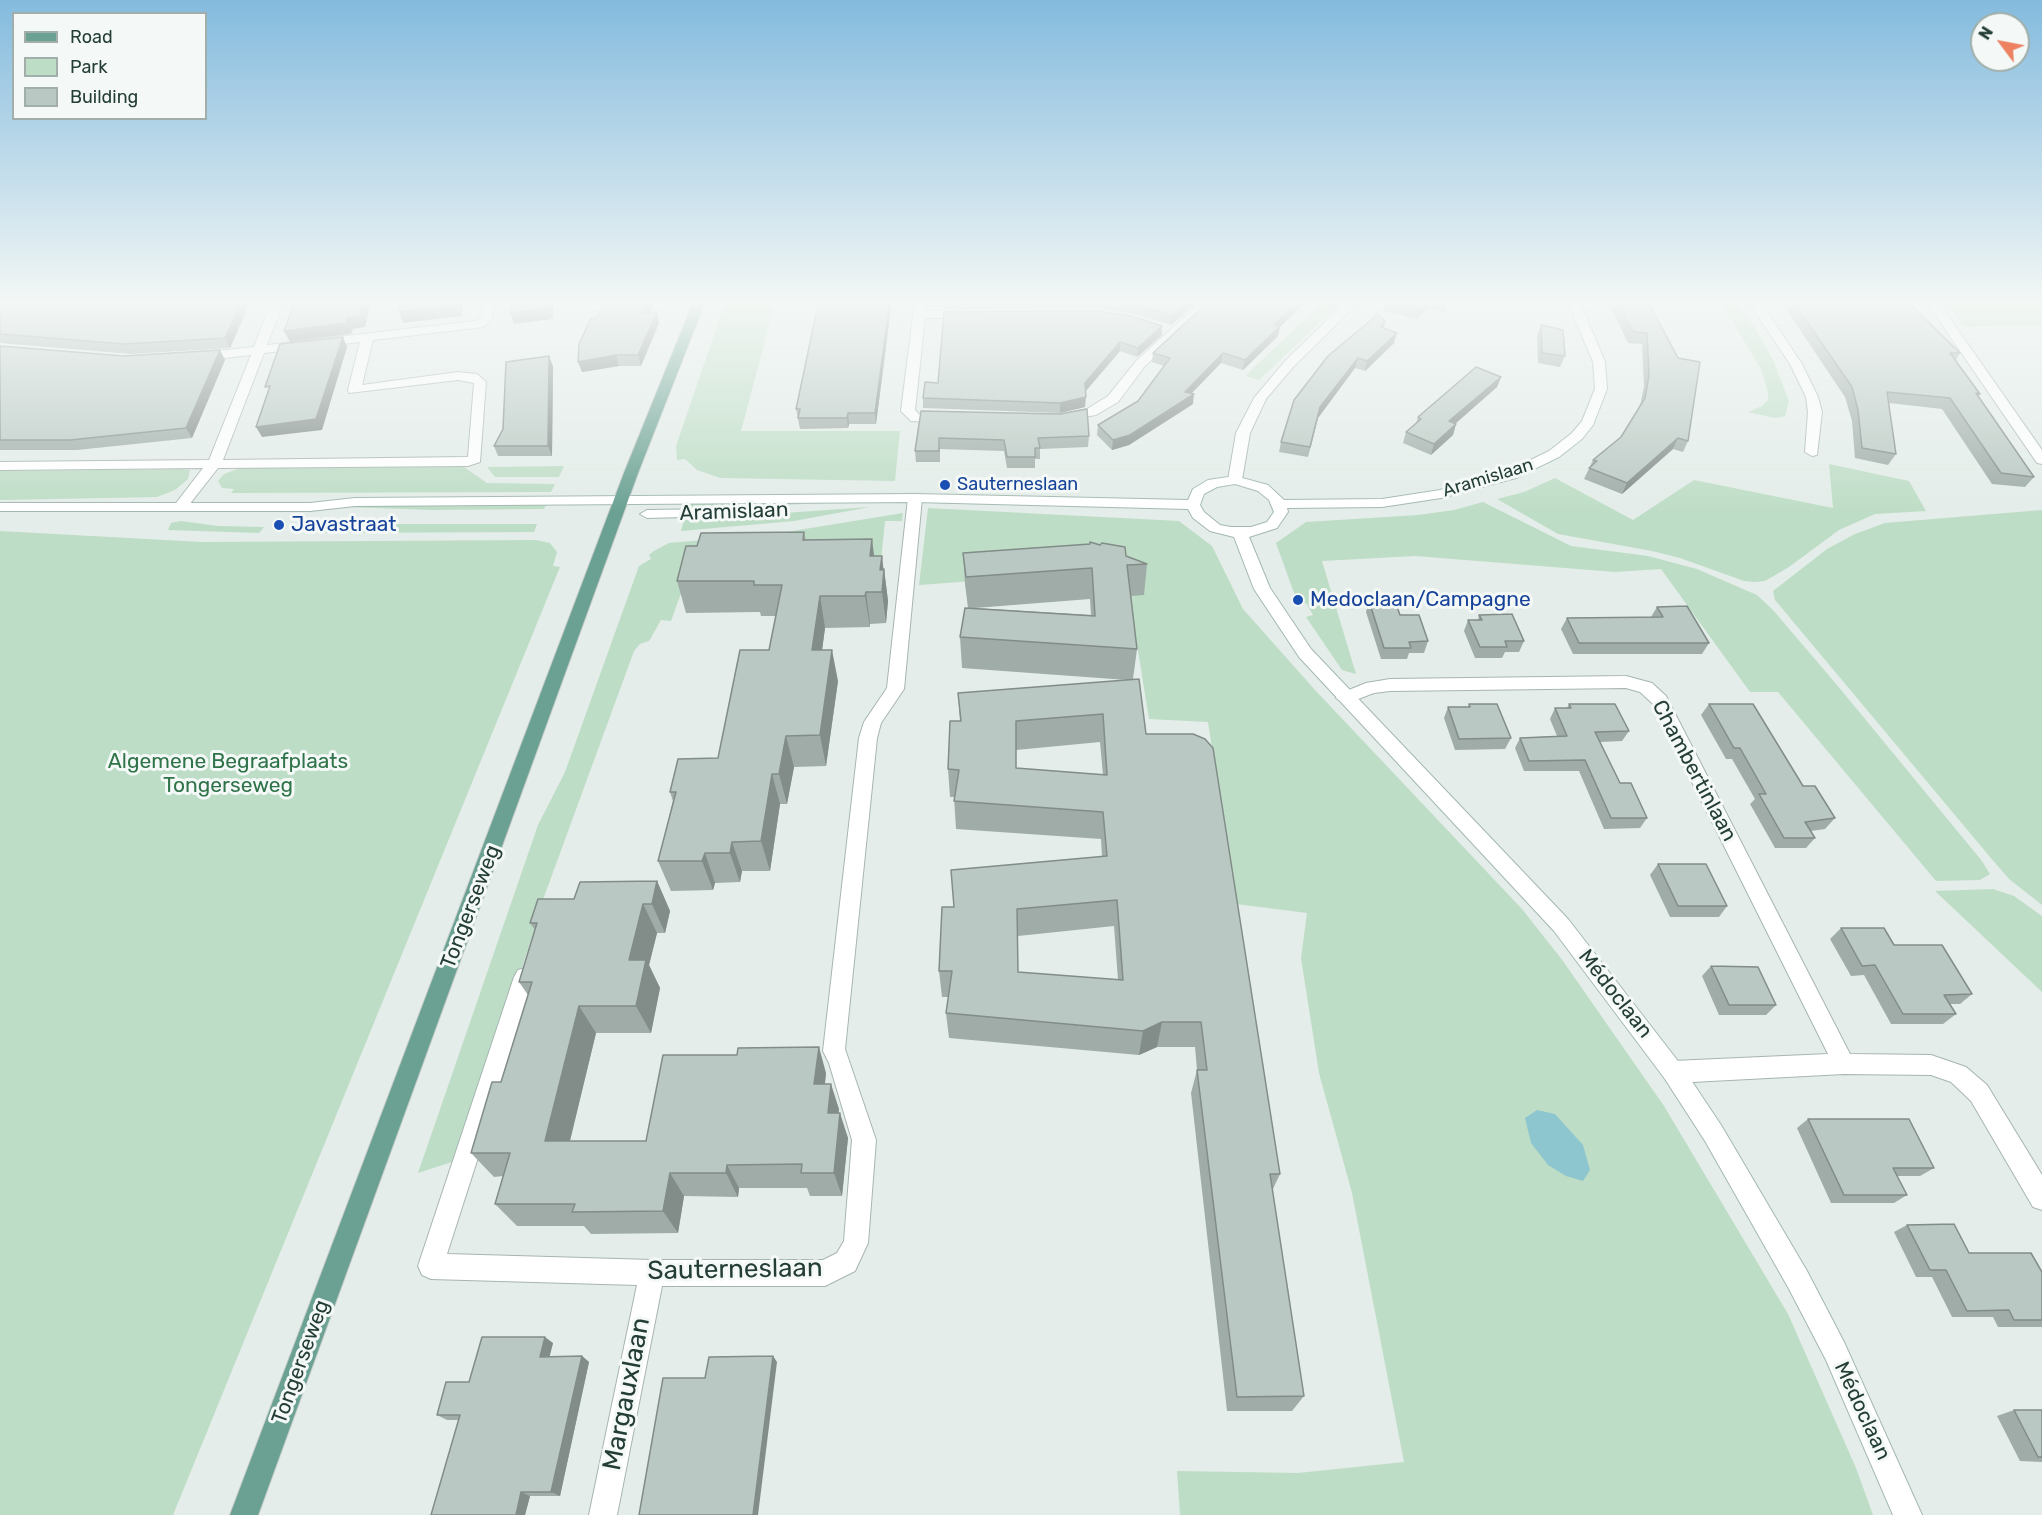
<!DOCTYPE html>
<meta charset="utf-8">
<style>
body{margin:0}
#map{position:relative;width:2042px;height:1515px;overflow:hidden;background:#e4ede9;font-family:Rubik,sans-serif}
canvas{display:block}
.legend{position:absolute;left:12px;top:12px;width:195px;height:108px;box-sizing:border-box;background:#f4f9f7;border:2px solid #a1aeaa;margin:0;padding:8px 10px;list-style:none;font-size:18px;color:#243e37}
.legend li{display:flex;align-items:center;gap:12px;height:30px}
.legend b{width:30px;border:2px solid #a1aeaa}
.north{position:absolute;left:1970px;top:12px;width:60px;height:60px;box-sizing:border-box;background:#f4f9f7;border:2px solid #a1aeaa;border-radius:50%;rotate:302deg;font-size:16px;font-weight:700;line-height:24px;text-align:center;color:#243e37}
.north::after{content:'';display:block;margin:auto;width:21px;height:27px;background:#ed8262;clip-path:polygon(50% 0,100% 100%,50% 72%,0 100%)}
</style>
<div id="map">
<canvas width="2042" height="1515"></canvas>
<ul class="legend">
<li><b style="height:8px;background:#6aa192"></b>Road</li>
<li><b style="height:16px;background:#beddc6"></b>Park</li>
<li><b style="height:16px;background:#b9c8c2"></b>Building</li>
</ul>
<div class="north">N</div>
</div>
<script>
const ctx = document.querySelector('canvas').getContext('2d');
ctx.lineJoin = 'round';
function fill(path, color) { ctx.fillStyle = color; ctx.fill(path, 'evenodd'); }
const poly = rows => new Path2D(rows.map(r => 'M' + r).join(''));
function trace(path, color, width, dash) { ctx.strokeStyle = color; ctx.lineWidth = width; ctx.lineCap = dash ? 'butt' : 'round'; ctx.setLineDash(dash || []); ctx.stroke(path); }
function drawText(font, color, halo, rows, align = 'center') {
  ctx.font = font + ' Rubik,sans-serif'; ctx.lineWidth = 6; ctx.setLineDash([]); ctx.textBaseline = 'middle'; ctx.strokeStyle = halo; ctx.fillStyle = color; for (const [text, x, y, turn = 0] of rows) {
    ctx.save(); ctx.translate(x, y); ctx.rotate((+turn || 0) * Math.PI / 180); ctx.textAlign = isNaN(turn) ? turn : align; if (halo) ctx.strokeText(text, 0, 0); ctx.fillText(text, 0, 0); ctx.restore();
  }
}
const green = poly([
 [726,300,776,300,741,431,900,431,895,481,720,478,697,470,685,459,677,460,676,446],
 [1325,300,1344,300,1259,380,1245,376],
 [1719,300,1737,300,1759,335,1773,360,1789,401,1785,416,1775,418,1748,412,1762,406,1768,400,1768,392,1761,369],
 [1944,300,2042,300,2042,325,1964,327],
 [1829,464,1909,481,1926,511,1875,514,1839,530,1789,567,1765,581,1755,582,1744,581,1680,558,1652,551,1558,534,1497,499,1524,492,1555,478,1633,520,1694,480,1833,508],
 [564,466,559,477,495,477,487,467],
 [464,467,487,483,555,484,551,492,231,493,234,489,222,488,218,481,224,474,240,468],
 [181,469,190,470,188,479,175,490,157,497,0,500,0,471],
 [1483,502,1571,546,1648,556,1697,569,1757,595,1773,610,1837,685,1982,861,1990,874,1980,880,1936,881,1778,692,1750,692,1661,569,1615,572,1415,556,1322,561,1356,674,1342,670,1306,617,1313,615,1306,603,1298,604,1276,543,1306,522,1418,515,1454,510],
 [689,504,805,504,688,509],
 [345,505,546,505,544,509,434,510,342,507],
 [870,507,794,521,681,531,684,520],
 [928,508,1179,521,1212,546,1243,609,1315,690,1522,909,1563,961,1664,1106,1788,1314,1856,1468,1873,1515,1180,1515,1177,1471,1298,1473,1404,1462,1352,1193,1319,1073,1301,958,1307,913,1236,904,1208,722,1149,719,1125,570,919,585],
 [2042,510,2042,905,2009,879,1990,857,1775,600,1773,591,1827,549,1855,534,1885,523],
 [903,513,902,521,885,521,881,560,693,560,671,621,661,620,649,641,640,644,634,651,533,927,535,928,458,1160,418,1173,538,825,565,772,639,566,651,559,649,555,654,551,669,543,774,534],
 [317,520,373,524,537,524,534,532,326,533,314,522],
 [181,521,218,526,264,527,259,533,168,530,171,523],
 [0,531,202,542,536,540,550,543,557,552,553,566,560,567,173,1515,0,1515],
 [1993,889,2014,896,2042,916,2042,992,1935,891]
]);
const water = poly([
 [1537,1110,1555,1114,1583,1145,1590,1170,1583,1181,1566,1176,1548,1165,1531,1143,1525,1118]
]);
const street = poly([
 [272,300,284,300,267,345,476,321,480,318,483,300,495,300,492,319,483,327,373,340,362,385,458,372,477,374,486,382,480,462,468,466,218,468,185,510,180,511,173,507,203,468,0,470,0,462,209,460,251,355,199,361,193,357,199,353,254,347,272,300],
 [360,342,348,390,349,393,458,380,474,383,468,457,223,460,264,353,360,342],
 [915,300,927,300,926,311,967,310,973,314,967,318,925,318,915,410,919,414,948,416,948,422,943,423,911,421,901,411,915,300],
 [1203,300,1216,300,1145,366,1118,402,1096,415,1059,421,1059,415,1087,409,1108,396,1137,360,1203,300],
 [1348,300,1361,300,1294,366,1266,399,1250,433,1242,480,1235,484,1230,483,1228,480,1236,433,1254,398,1286,360,1348,300],
 [1747,300,1759,300,1802,364,1818,397,1822,412,1817,455,1812,456,1805,452,1808,412,1806,397,1790,364,1747,300],
 [1925,300,1937,300,2042,450,2042,464,2037,463,1925,300],
 [915,494,922,498,904,689,881,723,877,738,845,1049,876,1140,868,1243,855,1271,825,1286,662,1286,617,1515,589,1515,637,1285,431,1279,422,1275,418,1266,514,977,518,970,525,968,532,970,536,977,447,1254,652,1260,823,1260,837,1253,844,1241,852,1140,829,1063,823,1051,859,738,864,722,887,688,908,498,915,494],
 [1626,676,1652,683,1666,696,1850,1054,1931,1055,1966,1067,1987,1085,2042,1175,2042,1210,2033,1207,1971,1101,1951,1082,1931,1075,1844,1074,1673,1083,1665,1079,1662,1072,1665,1065,1673,1061,1828,1054,1653,704,1640,692,1626,688,1390,691,1374,693,1345,704,1336,698,1339,694,1366,683,1390,679,1626,676]
]);
const secondary = poly([
 [1567,300,1579,300,1605,362,1607,389,1593,425,1582,439,1559,457,1516,478,1441,498,1382,507,1287,508,1288,512,1277,528,1249,537,1270,588,1311,649,1568,919,1681,1065,1721,1125,1807,1271,1844,1342,1922,1515,1893,1515,1826,1360,1789,1289,1705,1141,1665,1079,1554,931,1299,657,1254,589,1234,537,1210,531,1193,518,1188,509,915,502,355,506,310,511,0,511,0,503,310,503,355,498,915,494,1188,500,1193,489,1208,480,1235,476,1268,485,1284,500,1382,499,1440,490,1506,472,1549,451,1572,433,1582,421,1595,389,1593,362,1567,300],
 [1235,484,1258,491,1269,500,1274,512,1267,522,1251,527,1231,527,1220,525,1204,512,1200,505,1204,494,1217,487,1235,484],
 [718,509,725,513,723,516,647,518,640,514,647,510,718,509]
]);
const primary = poly([
 [694,300,706,300,638,473,258,1515,230,1515,624,473,694,300]
]);
const wall = poly([
 [0,300,251,300,230,348,131,354,0,343],
 [606,300,655,300,649,313,657,312,659,323,641,366,619,366,582,372,596,318],
 [819,300,892,300,876,424,849,424,848,428,800,429,796,409],
 [944,300,1200,300,1171,325,1134,314,1098,308,944,309],
 [1386,300,1449,300,1445,312,1427,308,1417,319,1383,311],
 [1607,300,1647,300,1688,441,1683,452,1673,449,1622,494,1584,479,1593,460,1621,437,1640,406,1644,386,1642,344,1628,343],
 [1780,300,1906,300,1960,353,1956,360,1980,394,1978,397,2034,477,2025,487,1992,484,1942,409,1889,403,1896,454,1888,465,1855,458,1852,421,1845,397],
 [944,312,1162,335,1137,357,1120,351,1085,392,1085,407,1060,413,923,408,923,398,938,383],
 [1385,321,1384,328,1394,343,1365,371,1355,368,1318,418,1308,457,1279,452,1281,442],
 [1541,325,1565,356,1560,367,1538,363,1537,336],
 [1280,327,1278,336,1243,370,1221,363,1192,393,1193,404,1129,445,1112,450,1097,435,1098,425,1138,401,1164,366,1152,362,1153,353],
 [0,346,124,356,225,360,192,438,77,450,0,450],
 [553,366,552,456,498,456,494,446],
 [1501,377,1497,387,1455,423,1456,424,1453,435,1431,455,1403,443,1406,432,1416,423,1418,417],
 [921,411,1089,436,1088,447,1040,449,1040,459,1035,459,1035,468,1007,468,1004,451,940,449,940,462,916,462,915,451],
 [804,532,806,540,874,556,882,556,883,569,884,569,888,601,886,623,870,624,870,627,825,628,822,650,838,681,826,766,794,767,787,804,780,804,770,871,742,871,740,882,715,883,713,890,671,891,658,861,673,801,670,792,718,758,769,650,776,616,761,616,760,612,686,613,677,581,697,546],
 [963,553,1126,556,1147,564,1144,595,1131,596,1137,649,1133,679,1146,734,1280,1174,1272,1191,1304,1396,1292,1411,1227,1411,1191,1093,1197,1070,1195,1047,1157,1047,1139,1055,949,1038,946,1013,949,997,942,997,939,971,954,907,1102,856,1101,839,956,829,954,797,950,797,948,769,960,721,958,693,1127,680,962,668,960,637,968,608,965,584],
 [1090,599,1091,615,975,608],
 [1100,742,1103,775,1016,768,1016,750],
 [1114,926,1118,980,1018,972,1018,936],
 [1369,601,1400,615,1428,641,1424,653,1409,653,1407,659,1381,659,1366,612],
 [1657,607,1709,643,1702,654,1573,654,1561,629,1567,618,1651,617],
 [1479,615,1524,641,1519,652,1505,652,1502,658,1475,658,1464,631,1468,620,1478,620],
 [1469,704,1511,738,1505,749,1455,750,1444,718,1448,707,1468,707],
 [1569,704,1629,731,1622,741,1600,742,1620,783,1647,818,1640,828,1604,829,1579,771,1524,771,1515,748,1520,738,1557,736,1550,719,1555,708,1567,708],
 [1709,704,1803,786,1835,818,1825,829,1811,831,1815,838,1806,848,1775,848,1750,804,1755,799,1732,759,1726,759,1701,715],
 [1658,864,1727,906,1719,917,1670,917,1650,875],
 [657,881,670,911,665,933,657,933,649,965,660,988,651,1033,596,1033,570,1141,646,1141,826,1073,825,1084,839,1109,838,1113,848,1138,842,1196,810,1196,807,1188,739,1188,738,1197,684,1196,678,1233,591,1234,584,1226,517,1226,495,1204,503,1176,494,1177,471,1153,501,1082,528,995,519,982,535,930,530,923,574,899],
 [1841,928,1894,945,1972,994,1960,1004,1950,1004,1956,1014,1943,1024,1891,1024,1864,975,1851,976,1830,939],
 [1711,966,1776,1005,1766,1015,1719,1015,1702,976],
 [1808,1119,1934,1168,1920,1176,1897,1176,1907,1195,1894,1203,1831,1203,1797,1128],
 [1907,1225,1969,1253,2042,1272,2042,1327,1998,1327,1993,1317,1952,1317,1932,1277,1916,1277,1894,1232],
 [553,1343,549,1357,582,1356,589,1362,560,1496,530,1496,525,1515,458,1420,447,1420,437,1415,469,1382],
 [2014,1410,2042,1410,2042,1462,2020,1461,1997,1416]
]);
const shadedWall = poly([
 [242,300,251,300,230,348,225,338],
 [364,300,372,300,365,327,353,329,351,334,290,342,284,331,347,318],
 [459,300,464,300,462,316,403,323,399,312],
 [549,300,553,300,553,319,514,324,510,313],
 [648,300,655,300,645,323,642,313],
 [890,300,892,300,876,424,875,413],
 [1190,300,1200,300,1171,325,1172,316],
 [1300,300,1308,300,1280,327,1278,336,1243,370,1245,360,1274,325],
 [1428,300,1429,300,1427,308,1417,319,1420,308],
 [657,312,659,323,641,366,638,355],
 [1162,326,1162,335,1137,357,1138,348],
 [1397,333,1394,343,1365,371,1367,361],
 [343,337,347,347,322,430,262,437,256,427],
 [1120,342,1120,351,1084,393,1085,383],
 [220,350,225,360,192,438,186,428],
 [1223,353,1221,363,1185,400,1194,394,1193,404,1129,445,1112,450,1113,440,1185,392],
 [616,355,619,366,582,372,578,362],
 [549,356,553,366,552,456,548,446],
 [1358,358,1355,368,1318,418,1308,457,1320,407],
 [1501,377,1497,387,1446,432,1449,421],
 [1086,397,1085,407,1060,413,1060,403],
 [848,413,849,424,848,428,847,418],
 [1456,424,1453,435,1431,455,1434,444],
 [1678,438,1673,449,1622,494,1627,483],
 [872,539,876,571,870,556],
 [882,556,884,574,884,569,888,601,886,623,882,592,880,570],
 [866,592,870,624,870,627,865,596],
 [820,596,825,628,818,681,812,650],
 [832,650,838,681,826,766,820,735],
 [786,736,794,767,787,804,779,774],
 [772,774,780,804,770,871,761,841],
 [732,842,742,871,740,882,730,853],
 [705,853,715,883,713,890,702,861],
 [657,881,670,911,665,933,652,904],
 [643,904,657,933,649,965,660,988,651,1033,636,1006,629,960],
 [579,1006,596,1033,564,1165,545,1141],
 [1162,1022,1157,1047,1139,1055,1143,1031],
 [819,1047,826,1073,822,1109,814,1084],
 [831,1084,839,1109,836,1138,828,1113],
 [840,1113,848,1138,842,1196,834,1173],
 [727,1165,739,1188,738,1197,726,1173],
 [670,1173,684,1196,678,1233,663,1211],
 [545,1337,553,1343,548,1363,540,1357],
 [582,1356,589,1362,560,1496,551,1492],
 [773,1356,777,1362,758,1515,753,1515],
 [521,1492,530,1496,525,1515,516,1515]
]);
const building = poly([
 [0,300,242,300,225,338,125,344,0,334,0,300],
 [295,300,364,300,360,317,347,318,346,323,284,331,295,300],
 [401,300,459,300,458,305,399,312,401,300],
 [511,300,549,300,549,308,510,313,511,300],
 [606,300,648,300,642,313,657,312,638,355,616,355,578,362,579,344,591,318,596,318,606,300],
 [819,300,890,300,875,413,848,413,847,418,798,418,800,409,796,409,819,300],
 [1109,300,1190,300,1172,316,1134,304,1109,300],
 [1210,300,1300,300,1274,325,1280,326,1245,360,1223,353,1185,392,1194,394,1130,435,1113,440,1098,425,1138,401,1170,358,1153,353,1210,300],
 [1386,300,1428,300,1420,308,1386,300],
 [1617,300,1647,300,1678,358,1700,362,1688,441,1678,438,1627,483,1589,468,1597,461,1593,460,1621,437,1645,398,1649,375,1647,333,1633,332,1617,300],
 [1792,300,1906,300,1960,353,1950,353,1980,394,1976,393,2034,477,2001,473,1950,398,1887,392,1896,454,1862,448,1858,410,1852,387,1792,300],
 [1098,311,1131,316,1162,326,1138,348,1120,342,1085,383,1086,397,1060,403,923,398,925,382,938,383,944,312,1098,311],
 [1378,314,1385,321,1381,327,1397,333,1367,361,1358,358,1320,407,1310,447,1281,442,1294,400,1328,356,1378,314],
 [1541,325,1563,330,1565,356,1542,353,1541,325],
 [343,337,316,419,256,427,270,386,265,387,280,344,343,337],
 [0,346,124,356,220,350,186,428,70,440,0,440,0,346],
 [549,356,548,446,494,446,503,429,506,362,549,356],
 [1476,367,1501,377,1449,421,1456,424,1434,444,1406,432,1421,419,1418,417,1476,367],
 [1087,409,1089,436,1038,438,1040,448,1035,448,1035,457,1007,457,1004,440,939,438,939,451,915,451,921,411,1060,414,1087,409],
 [804,532,803,540,872,539,870,556,882,556,880,570,884,569,882,592,866,592,865,596,820,596,812,650,832,650,820,735,786,736,779,774,772,774,761,841,732,842,730,853,705,853,702,861,658,861,676,792,670,792,678,759,718,758,740,650,769,650,782,585,754,585,754,581,677,581,686,546,697,546,701,533,804,532],
 [1090,542,1100,545,1102,543,1125,547,1126,556,1147,564,1127,565,1137,649,960,637,965,608,1095,616,1092,568,966,577,963,553,1090,544,1090,542],
 [1369,601,1395,601,1400,615,1419,615,1428,641,1409,642,1411,648,1384,648,1369,601],
 [1687,606,1709,643,1579,643,1567,618,1663,617,1657,607,1687,606],
 [1512,614,1524,641,1505,641,1507,647,1480,647,1468,620,1482,620,1479,615,1512,614],
 [1139,679,1146,734,1193,734,1205,739,1213,748,1280,1174,1270,1174,1304,1396,1237,1397,1197,1070,1207,1070,1201,1022,1162,1022,1143,1031,946,1013,952,971,939,971,942,907,954,907,951,870,1107,856,1103,812,954,801,959,770,948,769,950,721,961,721,958,693,1139,679],
 [1103,714,1107,775,1016,768,1016,721,1103,714],
 [1117,900,1123,980,1018,972,1017,909,1117,900],
 [1469,704,1497,704,1511,738,1459,739,1448,707,1470,707,1469,704],
 [1569,704,1615,704,1629,731,1595,732,1620,783,1631,783,1647,818,1611,818,1585,760,1529,761,1520,738,1567,736,1555,708,1571,708,1569,704],
 [1709,704,1753,704,1803,786,1815,786,1835,818,1805,822,1815,838,1784,838,1759,794,1766,794,1740,748,1734,748,1709,704],
 [1658,864,1706,864,1727,906,1678,906,1658,864],
 [657,881,652,904,643,904,629,960,646,960,636,1006,579,1006,545,1141,646,1141,663,1055,737,1055,738,1048,819,1047,814,1084,831,1084,828,1113,840,1113,834,1173,801,1173,802,1164,727,1165,726,1173,670,1173,663,1211,572,1212,575,1204,495,1204,510,1153,471,1153,492,1082,501,1082,532,982,519,982,537,923,530,923,538,899,574,899,580,882,657,881],
 [1841,928,1884,928,1894,945,1942,945,1972,994,1944,995,1956,1014,1903,1014,1875,965,1862,966,1841,928],
 [1711,966,1758,967,1776,1005,1729,1005,1711,966],
 [1808,1119,1909,1119,1934,1168,1893,1168,1907,1195,1844,1195,1808,1119],
 [1954,1224,1969,1253,2031,1253,2042,1272,2042,1320,2014,1320,2009,1310,1967,1311,1946,1270,1930,1270,1907,1225,1954,1224],
 [482,1337,545,1337,540,1357,582,1356,551,1492,521,1492,516,1515,431,1515,460,1415,437,1415,446,1382,469,1382,482,1337],
 [773,1356,753,1515,639,1515,663,1378,705,1378,709,1357,773,1356],
 [2014,1410,2042,1410,2042,1457,2038,1457,2014,1410]
]);
const markers = [
 [945,485,6,"#1a4fb4"],
 [279,525,6,"#1a4fb4"],
 [1298,600,6,"#1a4fb4"]
];
const farStreetnames = [
 ["Aramislaan",1488,478,-17]
];
const farTransitnames = [
 ["Sauterneslaan",957,485]
];
const streetNames = [
 ["Aramislaan",734,512,-2],
 ["Chambertinlaan",1694,771,62],
 ["Tongerseweg",471,907,-69],
 ["Médoclaan",1615,994,52],
 ["Tongerseweg",301,1362,-70],
 ["Médoclaan",1862,1411,65]
];
const transitNames = [
 ["Javastraat",291,525],
 ["Medoclaan/Campagne",1310,600]
];
const parkNames = [
 ["Algemene Begraafplaats",228,762],
 ["Tongerseweg",228,786]
];
const nearStreetnames = [
 ["Sauterneslaan",735,1270,-1],
 ["Margauxlaan",627,1394,-79]
];
fill(green, '#beddc6');
fill(water, '#8ec6cf');
trace(street, '#a7b5b0', 2);
trace(secondary, '#a3b8b0', 2);
trace(primary, '#c2c9c7', 2);
fill(street, '#fff');
fill(secondary, '#fff');
fill(primary, '#6aa192');
fill(wall, '#9faca7');
fill(shadedWall, '#828c88');
fill(building, '#b9c8c2');
trace(building, '#828c88', 1.5);
const sky = ctx.createLinearGradient(0, 0, 0, 512);
sky.addColorStop(0, '#84bbde');
sky.addColorStop(0.59, '#f3f7f5');
sky.addColorStop(1, '#f3f7f500');
ctx.fillStyle = sky;
ctx.fillRect(0, 0, 2042, 512);
for (const [x, y, r, color] of markers) { const dot = new Path2D(); dot.arc(x, y, r, 0, 2 * Math.PI); ctx.fillStyle = color; ctx.fill(dot); trace(dot, '#f4f9f7', 2); }
drawText('18px', '#243e37', '#f4f9f7', farStreetnames);
drawText('18px', '#164399', '#f4f9f7', farTransitnames, 'left');
drawText('21px', '#243e37', '#f4f9f7', streetNames);
drawText('21px', '#164399', '#f4f9f7', transitNames, 'left');
drawText('21px', '#2f7349', '#f4f9f7', parkNames);
drawText('26px', '#243e37', '#f4f9f7', nearStreetnames);
</script>
